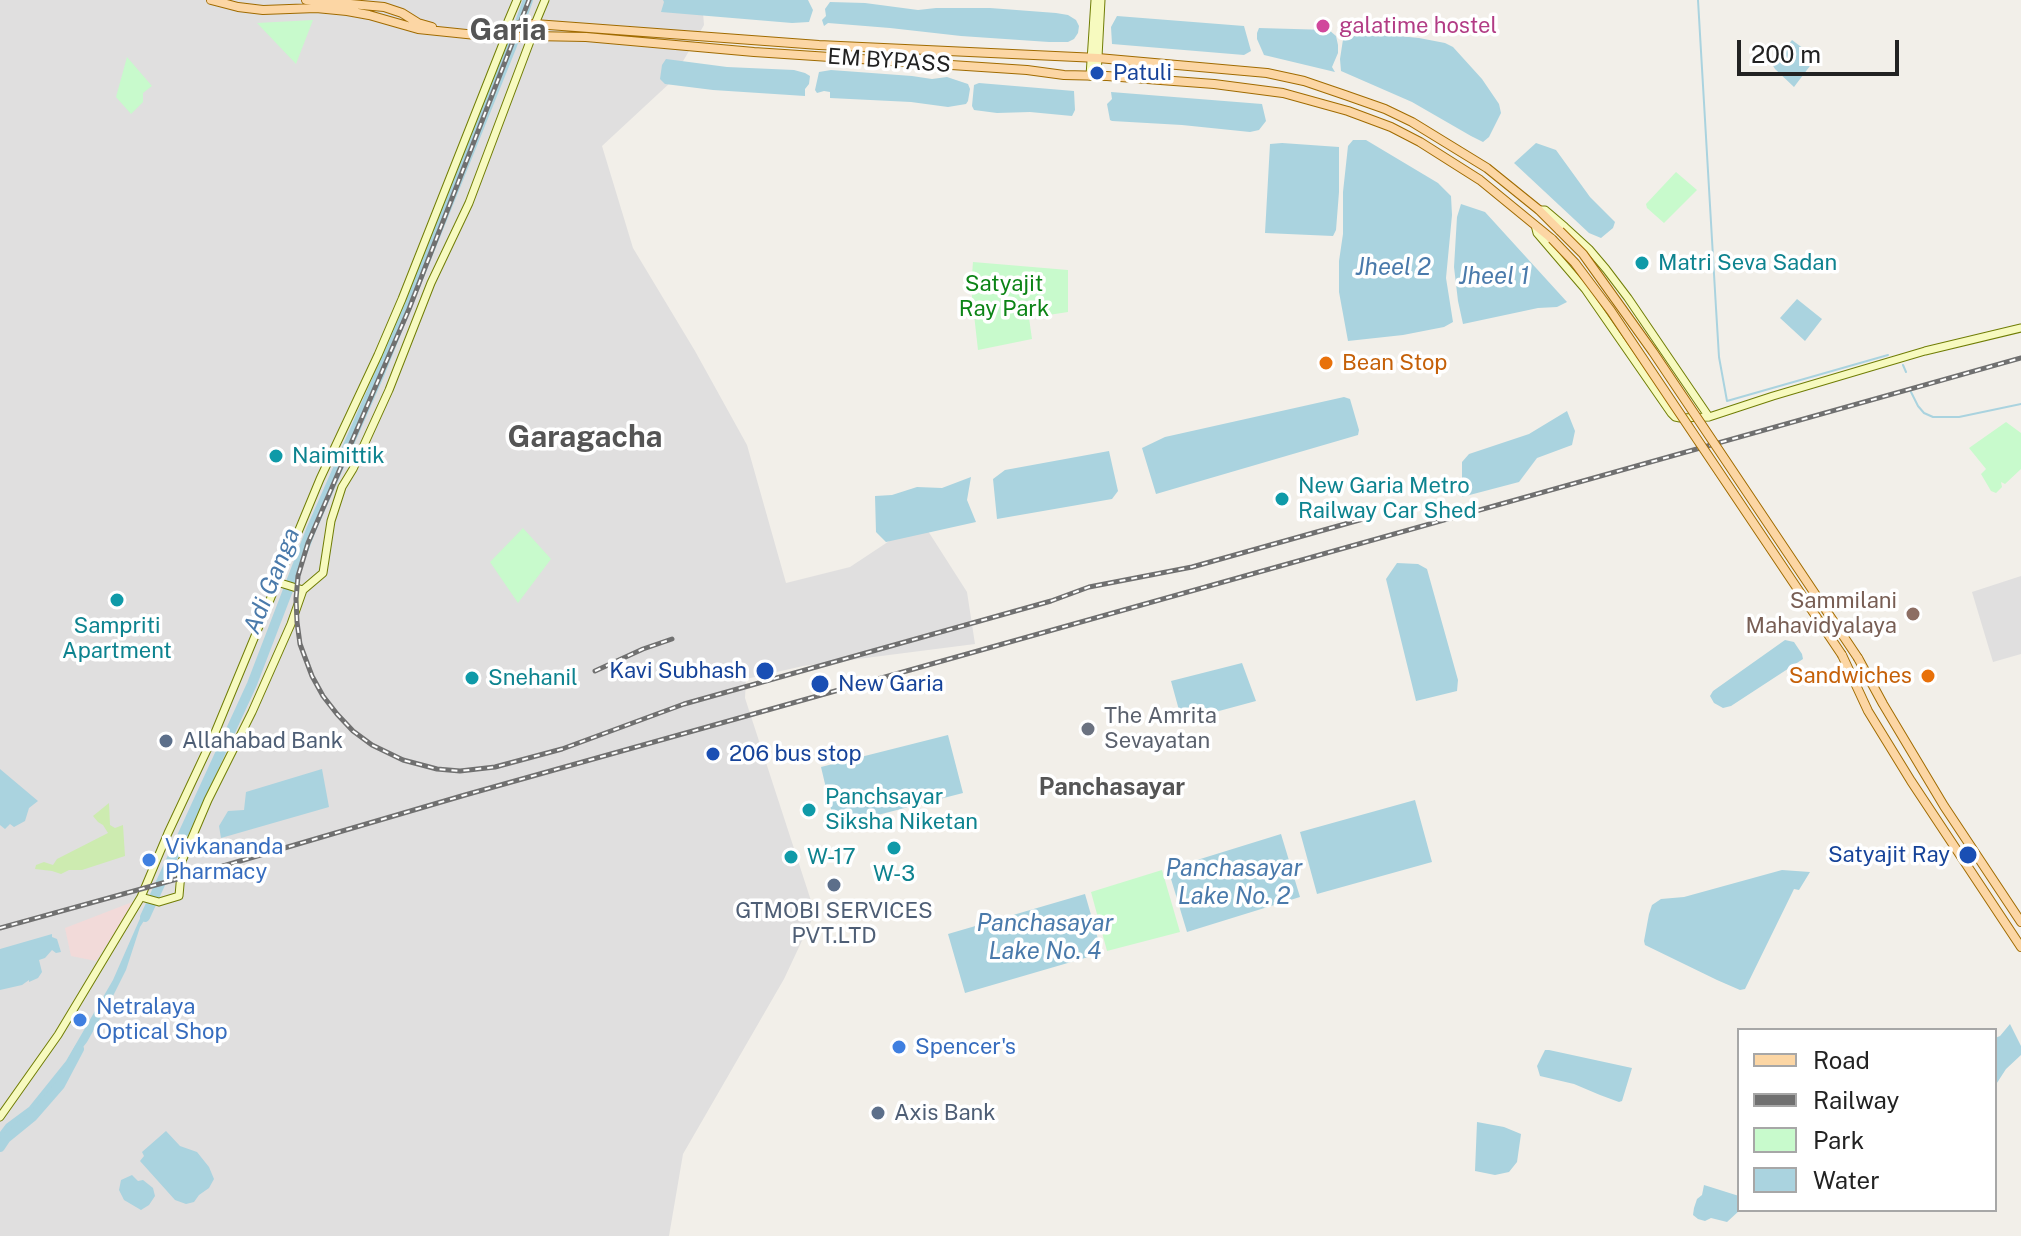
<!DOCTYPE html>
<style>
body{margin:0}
#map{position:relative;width:2021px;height:1236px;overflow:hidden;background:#f2efe9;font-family:"Public Sans",sans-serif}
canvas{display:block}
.legend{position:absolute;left:1737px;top:1028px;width:260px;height:184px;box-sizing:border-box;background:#fff;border:2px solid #a7a7a7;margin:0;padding:10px 14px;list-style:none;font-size:24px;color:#222}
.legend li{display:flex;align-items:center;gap:16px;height:40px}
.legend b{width:40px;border:2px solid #a7a7a7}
.scale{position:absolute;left:1737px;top:40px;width:162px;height:36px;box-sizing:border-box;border:4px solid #222;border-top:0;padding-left:10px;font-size:24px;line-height:28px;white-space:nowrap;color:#222;-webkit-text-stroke:6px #fff;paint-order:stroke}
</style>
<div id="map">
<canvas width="2021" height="1236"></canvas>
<ul class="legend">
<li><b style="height:10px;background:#fcd6a4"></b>Road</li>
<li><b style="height:10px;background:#707070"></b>Railway</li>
<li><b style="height:22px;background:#c8facc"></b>Park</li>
<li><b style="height:22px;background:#aad3df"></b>Water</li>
</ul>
<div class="scale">200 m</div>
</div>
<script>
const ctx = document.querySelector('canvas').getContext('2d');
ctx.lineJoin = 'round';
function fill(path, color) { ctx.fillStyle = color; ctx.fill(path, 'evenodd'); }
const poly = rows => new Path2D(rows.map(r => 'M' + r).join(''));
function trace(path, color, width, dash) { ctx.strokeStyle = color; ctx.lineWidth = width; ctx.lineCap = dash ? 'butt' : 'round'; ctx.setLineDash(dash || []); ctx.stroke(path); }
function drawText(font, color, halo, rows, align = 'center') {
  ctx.font = font + ' "Public Sans",sans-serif'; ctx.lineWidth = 7; ctx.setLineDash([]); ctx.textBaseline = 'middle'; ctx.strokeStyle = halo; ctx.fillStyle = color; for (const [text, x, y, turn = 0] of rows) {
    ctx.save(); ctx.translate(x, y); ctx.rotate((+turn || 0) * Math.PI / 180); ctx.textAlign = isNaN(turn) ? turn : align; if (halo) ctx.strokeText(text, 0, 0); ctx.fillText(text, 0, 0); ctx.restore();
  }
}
const residential = poly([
 [0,0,702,0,704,25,671,82,602,146,633,248,695,351,747,445,786,583,850,567,921,520,967,592,975,644,803,666,746,679,745,698,815,913,784,979,683,1154,669,1236,0,1236],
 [2021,576,2021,654,1993,662,1972,592]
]);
const commercial = poly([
 [135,901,96,961,71,956,65,928]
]);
const grass = poly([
 [109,803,110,825,115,828,123,825,125,856,82,870,69,870,61,874,52,871,35,869,36,865,44,862,53,865,57,859,108,833,103,825,98,822,93,816]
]);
const park = poly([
 [313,20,296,64,257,23],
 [127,57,152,86,143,93,143,102,131,114,116,97],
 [1676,172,1697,190,1664,223,1647,208,1646,204],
 [973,262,1068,270,1068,312,1029,318,1032,339,978,350,971,288],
 [2006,422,2021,433,2021,469,2005,484,2001,482,2002,487,1996,493,1991,491,1981,474,1986,469,1969,448],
 [523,528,551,559,518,603,490,562],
 [1162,870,1180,932,1107,951,1091,892]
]);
const water = poly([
 [663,0,808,0,813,10,809,22,792,23,661,12,664,2],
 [830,2,865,3,918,10,936,8,990,8,1056,13,1068,15,1076,20,1079,26,1078,33,1074,39,1068,42,1049,42,961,36,890,28,828,23,824,26,822,20,826,16,825,9],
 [1117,16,1244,26,1251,51,1244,55,1112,44,1111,27],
 [1259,28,1329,30,1336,36,1338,45,1338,53,1332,67,1335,72,1264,55,1257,39,1257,33],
 [1344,33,1378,34,1419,38,1445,43,1453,47,1482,79,1499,104,1501,113,1489,137,1483,142,1471,136,1412,102,1341,71,1340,59],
 [1792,40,1816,58,1794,87,1775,69,1772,64],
 [666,59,727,67,794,70,805,73,810,76,809,84,805,89,805,96,713,90,665,84,660,79,662,65],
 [831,70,912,76,932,79,947,77,968,84,970,89,968,101,966,104,948,107,911,102,830,98,830,92,824,91,817,93,815,90,819,72],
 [979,83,1074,91,1075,110,1072,116,1030,112,997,113,974,110,972,106,974,85],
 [1111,92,1262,104,1266,121,1259,130,1250,132,1182,125,1112,121,1110,120,1107,104,1112,99],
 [1353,140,1366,140,1438,183,1451,196,1452,215,1446,278,1453,322,1444,327,1403,335,1348,341,1339,292,1339,261,1343,234,1343,192,1348,146],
 [1282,143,1339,147,1339,192,1336,230,1333,236,1265,233,1270,144],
 [1536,143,1556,150,1590,197,1615,222,1613,228,1601,238,1589,233,1514,163],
 [1461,204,1485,212,1567,302,1557,307,1538,308,1463,324,1458,301,1454,267,1457,217],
 [1797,299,1822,319,1805,341,1780,318],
 [1344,397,1350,399,1359,430,1358,435,1156,494,1142,448,1165,437],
 [1567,411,1575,431,1572,445,1537,458,1519,482,1462,497,1462,462,1469,454,1529,434],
 [1109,451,1118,491,1112,499,997,519,993,479,1005,470],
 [971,477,967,500,976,522,886,542,876,532,875,496,892,495,917,487,942,488],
 [1397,563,1418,564,1427,569,1458,680,1457,691,1416,701,1386,579],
 [1785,640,1794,642,1802,654,1803,659,1731,706,1723,708,1714,703,1710,696,1713,691],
 [1242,663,1256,701,1182,721,1171,681],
 [948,735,963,793,835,826,821,767],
 [0,769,38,801,29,808,25,821,14,827,10,824,5,829,0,825],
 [322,769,329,807,221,838,219,826,228,811,244,810,246,792],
 [1415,800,1432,862,1317,894,1300,832],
 [1281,834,1300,897,1187,932,1168,869],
 [1782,870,1810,872,1799,890,1794,889,1745,989,1740,990,1717,980,1645,945,1644,941,1649,914,1652,905,1661,899,1684,897],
 [1085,894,1102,953,965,993,948,934],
 [154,905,140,927,126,970,114,994,87,1042,70,1064,54,1090,0,1146,0,1132,6,1124,29,1107,66,1061,113,980,145,907],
 [52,934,52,937,57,939,61,952,56,953,52,950,45,958,39,960,42,972,38,978,29,982,29,980,22,985,0,990,0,949],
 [2010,1024,2021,1046,2021,1055,2006,1069,1995,1086,1995,1038,2000,1036],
 [1545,1050,1549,1050,1632,1068,1622,1101,1619,1102,1600,1095,1574,1084,1540,1076,1537,1066],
 [1477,1122,1504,1127,1521,1134,1517,1162,1509,1172,1495,1175,1475,1171],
 [166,1131,180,1146,197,1152,209,1167,214,1179,209,1188,199,1195,194,1202,186,1204,175,1200,140,1161,144,1156,142,1152],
 [132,1175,138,1181,143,1180,153,1188,155,1196,149,1205,141,1210,124,1200,119,1190,121,1180],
 [1704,1185,1739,1196,1740,1210,1727,1222,1711,1218,1705,1221,1698,1219,1693,1215,1694,1208,1697,1199,1702,1195]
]);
const stream = poly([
 [1698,0,1716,308,1719,357,1727,401,1888,355],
 [1903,365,1906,372],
 [1911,392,1918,406,1924,413,1933,417,1959,417,2021,404]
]);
const river = poly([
 [145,917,252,684,311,530,380,373,511,48,528,0],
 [0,1147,6,1138,33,1116,60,1085,79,1049]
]);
const secondary = poly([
 [535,24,545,0],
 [1090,76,1095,0],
 [1097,76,1101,0],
 [1539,210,1545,210,1565,227,1589,249,1606,269,1628,298,1709,417],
 [1535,225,1537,233,1585,289,1671,413,1675,417,1680,418,1709,417,1773,396,1925,351,2021,328],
 [277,582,303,590],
 [141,897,159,902,179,896,182,861,208,800,252,712,291,624,303,590,323,573,331,521,342,487,353,469,389,390,431,283,469,203,532,36],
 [0,1117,58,1035,141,897,168,833,214,735,320,479,378,355,402,299,504,41,506,26,517,0]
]);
const primary = poly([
 [211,0,238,7,263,10,316,8,347,11,369,15,418,29,505,38,532,36,586,37,754,52,1027,70,1064,75,1107,76,1214,84,1283,93,1348,111,1391,127,1420,142,1480,180,1552,239],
 [306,0,384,7,402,13,418,23,432,27],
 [474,30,535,24,819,45,1098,58,1267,73,1304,81,1345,95,1385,109,1412,122,1487,168,1539,210,1560,231],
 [1842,655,1868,711,1911,781,2021,947],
 [1858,658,1883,704,1944,806,2021,922]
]);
const rail = poly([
 [529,0,409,309,308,543,298,576,296,599,297,622,300,644,312,676,323,696,337,714,353,731,372,745,403,760,437,769,460,771,495,767,562,749,684,704,1051,601,1089,587,1192,567,1363,519],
 [595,671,643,649,672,639],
 [0,928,206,871,465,795,2021,358]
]);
const primaryBridge = poly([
 [1560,231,1583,254,1653,352,1858,658],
 [1552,239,1575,263,1611,311,1842,655]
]);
const markers = [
 [1323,26,8,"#d1479c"],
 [1097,73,8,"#1a4fb4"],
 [1642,263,8,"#0f9aa8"],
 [1326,363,8,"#e8710a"],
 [276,456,8,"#0f9aa8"],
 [1282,499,8,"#0f9aa8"],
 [117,600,8,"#0f9aa8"],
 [1913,614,8,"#8d6e63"],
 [765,671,10,"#1a4fb4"],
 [1928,676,8,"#e8710a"],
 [472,678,8,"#0f9aa8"],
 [820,684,10,"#1a4fb4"],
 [1088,729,8,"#6b7280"],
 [166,741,8,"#5c6f8a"],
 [713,754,8,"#1a4fb4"],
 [809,810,8,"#0f9aa8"],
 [894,848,8,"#0f9aa8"],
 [1968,855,10,"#1a4fb4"],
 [791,857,8,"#0f9aa8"],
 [149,860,8,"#3f7fe0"],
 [834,885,8,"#5c6f8a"],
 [80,1020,8,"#3f7fe0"],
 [899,1047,8,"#3f7fe0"],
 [878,1113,8,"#5c6f8a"]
];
const hotelNames = [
 ["galatime hostel",1339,26]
];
const streetNames = [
 ["EM BYPASS",889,61,4]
];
const transitNames = [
 ["Patuli",1113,73],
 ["Kavi Subhash",747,671,"right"],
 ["New Garia",838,684],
 ["206 bus stop",729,754],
 ["Satyajit Ray",1950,855,"right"]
];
const cultureNames = [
 ["Matri Seva Sadan",1658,263],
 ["Naimittik",292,456],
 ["New Garia Metro",1298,486],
 ["Railway Car Shed",1298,511],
 ["Sampriti",117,626,"center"],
 ["Apartment",117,651,"center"],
 ["Snehanil",488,678],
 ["Panchsayar",825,797],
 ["Siksha Niketan",825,822],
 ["W-17",807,857],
 ["W-3",894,874,"center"]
];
const parkNames = [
 ["Satyajit",1004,284],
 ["Ray Park",1004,309]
];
const foodNames = [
 ["Bean Stop",1342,363],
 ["Sandwiches",1912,676,"right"]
];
const educationNames = [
 ["Sammilani",1897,601],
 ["Mahavidyalaya",1897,626]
];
const worshipNames = [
 ["The Amrita",1104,716],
 ["Sevayatan",1104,741]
];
const serviceNames = [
 ["Allahabad Bank",182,741],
 ["GTMOBI SERVICES",834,911,"center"],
 ["PVT.LTD",834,936,"center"],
 ["Axis Bank",894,1113]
];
const shopNames = [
 ["Vivkananda",165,847],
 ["Pharmacy",165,872],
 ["Netralaya",96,1007],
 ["Optical Shop",96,1032],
 ["Spencer's",915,1047]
];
const waterNames = [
 ["Jheel 2",1393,268],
 ["Jheel 1",1494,277],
 ["Adi Ganga",272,581,-68],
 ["Panchasayar",1234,869],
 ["Lake No. 2",1234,897],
 ["Panchasayar",1045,924],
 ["Lake No. 4",1045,952]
];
const neighbourhoodNames = [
 ["Panchasayar",1112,788]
];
const districtNames = [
 ["Garia",508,31],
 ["Garagacha",585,438]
];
fill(residential, '#e0dfdf');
fill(commercial, '#f2dad9');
fill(grass, '#cdebb0');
fill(park, '#c8facc');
fill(water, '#aad3df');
trace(stream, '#aad3df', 2);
trace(river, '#aad3df', 10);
trace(secondary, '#707d05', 9);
trace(primary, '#a06b00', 10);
trace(secondary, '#f7fabf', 7);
trace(primary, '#fcd6a4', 8);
trace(rail, '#707070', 5);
trace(rail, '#fff', 2, [6]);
trace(primaryBridge, '#a06b00', 10, []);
trace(primaryBridge, '#fcd6a4', 8);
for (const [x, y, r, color] of markers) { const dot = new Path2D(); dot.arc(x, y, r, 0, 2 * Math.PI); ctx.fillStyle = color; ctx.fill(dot); trace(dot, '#fff', 3); }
drawText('22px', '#b23c85', '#fff', hotelNames, 'left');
drawText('22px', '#222', '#fff', streetNames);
drawText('22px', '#164399', '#fff', transitNames, 'left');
drawText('22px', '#0d838f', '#fff', cultureNames, 'left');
drawText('22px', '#0c8416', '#fff', parkNames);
drawText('22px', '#c56008', '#fff', foodNames, 'left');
drawText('22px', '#785e54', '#fff', educationNames, 'right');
drawText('22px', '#5b616d', '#fff', worshipNames, 'left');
drawText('22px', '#4e5e75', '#fff', serviceNames, 'left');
drawText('22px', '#366cbe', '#fff', shopNames, 'left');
drawText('italic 24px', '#4a7aab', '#fff', waterNames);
drawText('bold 24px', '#555', '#fff', neighbourhoodNames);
drawText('bold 30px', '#555', '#fff', districtNames);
</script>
